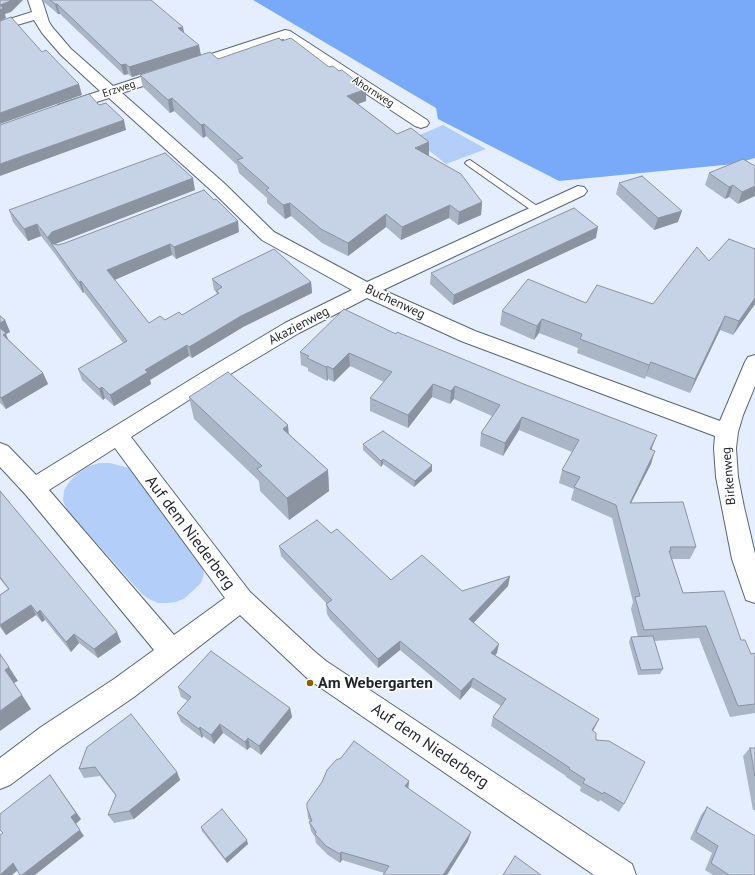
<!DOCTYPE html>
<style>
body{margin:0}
canvas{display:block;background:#e4eefe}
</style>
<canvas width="755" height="875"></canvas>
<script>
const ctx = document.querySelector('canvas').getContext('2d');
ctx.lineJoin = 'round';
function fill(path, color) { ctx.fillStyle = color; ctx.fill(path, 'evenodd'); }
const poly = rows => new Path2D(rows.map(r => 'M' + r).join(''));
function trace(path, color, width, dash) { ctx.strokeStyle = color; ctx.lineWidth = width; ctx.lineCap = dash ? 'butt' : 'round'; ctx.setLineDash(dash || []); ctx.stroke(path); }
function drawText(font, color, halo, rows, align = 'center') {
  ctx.font = font + ' "PT Sans",sans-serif'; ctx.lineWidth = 3; ctx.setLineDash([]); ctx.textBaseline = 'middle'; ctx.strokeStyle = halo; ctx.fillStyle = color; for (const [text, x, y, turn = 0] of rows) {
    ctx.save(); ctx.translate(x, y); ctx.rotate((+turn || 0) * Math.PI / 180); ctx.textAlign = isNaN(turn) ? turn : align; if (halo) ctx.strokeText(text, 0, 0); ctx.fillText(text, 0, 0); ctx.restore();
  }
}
const green = poly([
 [443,125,486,149,446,164,413,138],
 [100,463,110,463,129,468,136,476,202,562,204,574,201,583,185,598,176,602,168,603,158,603,149,599,142,594,67,510,63,501,64,490,70,481,78,473,89,466]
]);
const forest = poly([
 [253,0,755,0,755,158,734,164,559,181,438,119,436,108]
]);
const lane = poly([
 [470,160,540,208,542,210,540,212,534,212,467,165,465,163,467,161,470,160]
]);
const street = poly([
 [28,0,42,0,49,22,53,28,71,49,113,86,285,30,290,31,427,120,429,123,427,126,421,128,415,126,283,39,122,93,225,184,274,232,367,282,578,186,584,187,587,191,584,195,383,290,475,331,720,421,745,362,748,357,755,355,755,386,743,415,738,432,736,448,738,477,744,507,755,554,755,603,746,600,732,559,716,477,714,448,715,436,461,341,367,298,299,333,217,382,131,437,250,592,314,651,326,661,632,864,636,875,594,875,308,679,240,615,134,697,61,747,10,785,0,789,0,758,41,727,114,679,154,650,26,495,0,467,0,443,8,446,36,475,203,372,285,323,352,290,262,240,213,192,109,98,68,111,63,113,58,111,55,108,58,105,100,91,61,55,42,33,34,20,0,30,0,22,32,12,28,0],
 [115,448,225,598,174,635,49,490,115,448]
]);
const wall = poly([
 [43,0,151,0,184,33,201,55,218,59,366,101,358,104,397,134,429,155,428,155,482,202,481,215,458,225,449,218,401,240,386,227,348,256,322,243,291,216,285,219,267,203,267,198,239,173,237,165,206,136,203,138,174,111,170,113,143,87,140,75,161,68,132,77,128,74,124,75,60,14,58,14,44,2],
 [755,166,738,204,729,197,725,199,705,185,709,173],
 [619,183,678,222,654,230,616,194],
 [195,190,55,244,58,245,239,232,176,259,172,255,114,280,149,323,165,320,182,315,217,294,216,292,214,290,212,279,311,282,312,293,243,327,192,358,189,356,150,380,151,384,114,406,105,398,103,400,82,380,78,369,123,343,84,292,83,293,55,254,53,247,55,254,41,236,28,241,13,222,9,210],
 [596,238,453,305,430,284,431,273],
 [755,249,755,304,733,335,720,330,690,393,646,376,645,379,577,353,578,348,539,333,534,340,500,325,502,311,586,303,653,304,709,261],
 [0,316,5,320,10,332,6,334,8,339,43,373,48,384,6,409,0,403],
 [396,334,652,448,652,450,651,464,631,503,696,547,690,559,672,559,683,593,741,640,751,654,755,653,755,713,730,717,699,638,654,641,663,669,660,674,638,675,629,642,631,637,638,637,631,609,633,602,612,518,571,500,574,489,559,483,562,470,572,452,519,430,503,456,480,446,481,433,492,416,454,399,450,404,432,397,408,428,370,411,370,398,384,382,350,366,334,382,328,379,327,381,308,371,308,368,301,365,300,352],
 [189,397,289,434,328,470,329,491,289,520,260,491,259,481,194,419],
 [363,444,432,471,414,487,383,464,381,467,363,450],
 [0,491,117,632,121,642,98,658,79,643,71,652,45,620,42,622,36,615,6,635,0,627,0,595,8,589,0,579],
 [331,533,391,580,462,591,510,576,508,586,473,623,497,653,495,655,599,719,593,731,596,740,624,804,619,812,600,800,599,802,580,791,581,787,566,777,566,776,491,726,493,717,501,706,471,687,460,700,400,650,378,668,330,619,327,614,326,604,327,604,281,556,279,546],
 [178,687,290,708,292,717,261,755,250,747,247,750,223,733,214,744,203,736,202,738,181,722,177,713,188,701,181,697],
 [87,747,177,772,180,780,134,819,114,823,108,815,116,796,100,776,84,778,79,769],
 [750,748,755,748,755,810,753,810,743,756],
 [409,781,408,789,468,841,447,875,383,875,384,873,342,860,340,863,328,855,316,843,315,837,311,831,309,822,310,822,308,818,307,808],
 [707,807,755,875,713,875,705,870,712,853,690,839,701,815],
 [201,827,248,844,227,863,202,831]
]);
const shadedWall = poly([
 [11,0,23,0,11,12,5,14,6,18,0,21,0,5],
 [55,4,57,4,60,14,58,14],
 [183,27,185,37,178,28],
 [199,45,201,55,132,77,129,67],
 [126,64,128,74,124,75,121,65],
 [79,84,82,95,0,124,0,113],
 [366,89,366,101,347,108,347,96],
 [172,98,174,111,170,113,168,100],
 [124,120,126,130,0,176,0,164],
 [204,124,206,136,203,138,201,125],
 [429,142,429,155,414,161,415,148],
 [193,178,195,190,55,244,54,246,51,243,53,248,51,242,48,237,52,232],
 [733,185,729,197,725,199,729,187],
 [755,186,755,196,738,204,742,192],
 [482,202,481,215,458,225,459,212],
 [290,203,291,216,285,219,283,205],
 [450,205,449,218,401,240,402,227],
 [682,211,678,222,654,230,658,218],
 [386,214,386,227,348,256,348,243],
 [238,221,239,232,176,259,174,247],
 [37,224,41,236,28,241,24,229],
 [598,227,596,238,453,305,454,295],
 [170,244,172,255,110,282,107,270],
 [81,281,84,292,83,293,79,282],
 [311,282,312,293,243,327,192,358,189,347,241,316],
 [755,298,755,304,733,335,739,321],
 [725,316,720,330,690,393,695,379],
 [542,319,539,333,534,340,537,326],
 [5,320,10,332,6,334,10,345,0,333,0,323],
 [187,345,189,356,150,380,151,384,114,406,110,395,145,370],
 [349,353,350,366,334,382,333,369],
 [651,362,646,376,645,379,649,365],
 [327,366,328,379,327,381,326,367],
 [43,373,48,384,6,409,1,398],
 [433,384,432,397,408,428,408,415],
 [455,386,454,399,450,404,451,391],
 [102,387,105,398,103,400,99,389],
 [522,417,519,430,503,456,505,443],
 [288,425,290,447,283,429],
 [657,435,652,448,645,462,650,449],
 [655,451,651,464,625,515,630,503],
 [383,459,383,464,381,467,381,461],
 [432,465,432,471,414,487,415,481],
 [328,470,329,491,289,520,287,498],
 [510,576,508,586,468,629,469,619],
 [31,605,36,615,6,635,0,625],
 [40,610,45,620,42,622,37,613],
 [117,632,121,642,98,658,94,649],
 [74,634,79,643,71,652,66,642],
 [400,641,400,650,378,668,378,659],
 [499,644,497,653,489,662,491,653],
 [9,667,18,681,14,683,5,670],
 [473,678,471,687,460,700,461,691],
 [22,695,31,709,0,731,0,711],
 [290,708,292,717,261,755,259,746],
 [599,719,595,727,588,739,592,730],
 [220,724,223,733,214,744,211,735],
 [200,727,203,736,202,738,199,729],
 [248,738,250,747,247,750,245,742],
 [177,772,180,780,134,819,129,811],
 [50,775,81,819,76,824,84,836,35,875,22,875,71,817],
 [409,781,408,791,405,786],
 [471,832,468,841,447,875,443,875],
 [247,840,248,844,227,863,225,859],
 [341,852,342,860,340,863,340,854],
 [13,863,19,869,12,875,0,875]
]);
const building = poly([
 [0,0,11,0,8,2,0,5,3,8,0,10,0,0],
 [50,0,151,0,183,27,178,28,199,45,129,67,126,64,121,65,57,4,55,4,50,0],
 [11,17,42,52,46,50,79,84,0,113,0,21,11,17],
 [279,38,282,41,291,38,329,67,333,66,339,71,342,70,366,89,347,96,397,134,411,128,429,142,415,148,461,174,482,202,459,212,450,205,402,227,386,214,348,243,321,229,290,203,283,205,266,190,269,188,237,160,243,158,204,124,201,125,172,98,168,100,140,75,210,52,218,59,279,38],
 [89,94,99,105,106,103,124,120,0,164,0,125,89,94],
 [165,153,193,178,52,232,48,237,51,242,37,224,24,229,9,210,165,153],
 [743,159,755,166,755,186,742,192,733,185,729,187,709,173,743,159],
 [642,176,682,211,658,218,619,183,642,176],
 [204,190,214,200,216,199,238,221,174,247,170,244,107,270,149,323,160,316,165,320,179,312,182,315,219,293,216,291,222,287,212,279,274,249,311,282,241,316,189,347,187,345,145,370,148,372,110,395,102,387,99,389,78,369,127,341,81,281,79,282,51,243,58,245,65,243,204,190],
 [574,208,598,227,454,295,431,273,574,208],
 [729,239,755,249,755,298,739,321,725,316,695,379,651,362,649,365,580,339,582,334,542,319,537,326,502,311,528,279,586,303,597,285,653,304,697,247,709,261,729,239],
 [344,309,396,334,397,332,526,385,657,435,650,449,655,451,630,503,683,502,696,547,670,547,671,551,669,551,683,593,724,591,741,640,745,640,751,654,755,653,755,704,738,706,706,626,644,630,635,597,640,596,616,505,574,487,580,477,562,470,579,440,522,417,505,443,481,433,500,405,455,386,451,391,433,384,408,415,370,398,392,372,349,353,333,369,327,366,326,367,307,358,309,356,300,352,344,309],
 [0,316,5,320,0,323,0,316],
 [0,328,6,333,3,335,43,373,1,398,0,397,0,328],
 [228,372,288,425,283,429,328,470,287,498,257,469,262,466,189,397,228,372],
 [383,431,432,465,415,481,383,459,381,461,363,444,383,431],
 [0,491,117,632,94,649,74,634,66,642,40,610,37,613,31,605,0,625,0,595,9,589,0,577,0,491],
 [317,520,331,533,337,529,391,580,422,555,462,591,510,576,469,619,499,644,491,653,599,719,592,730,596,733,596,740,609,741,645,762,624,804,604,792,603,794,583,783,585,779,569,769,570,768,493,717,506,699,473,678,461,691,400,641,378,659,329,609,326,604,332,600,279,546,317,520],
 [653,636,663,669,641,670,631,637,653,636],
 [211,651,290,708,259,746,248,738,245,742,220,724,211,735,200,727,199,729,177,713,191,697,178,687,211,651],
 [0,654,9,667,5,670,22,695,0,711,0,654],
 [131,714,177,772,129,811,108,815,116,795,95,767,79,769,87,747,131,714],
 [354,741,409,781,405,786,471,832,443,875,383,875,389,866,341,852,340,854,326,846,315,834,316,832,309,822,312,821,307,808,307,803,322,782,327,770,336,760,341,758,354,741],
 [750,748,755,748,755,776,750,748],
 [50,775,76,813,71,817,80,830,22,875,20,875,13,863,0,875,0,835,3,833,0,830,0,814,50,775],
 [707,807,755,836,755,875,729,875,711,863,718,846,696,832,707,807],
 [222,809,247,840,225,859,201,827,222,809],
 [515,856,541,875,503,875,515,856]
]);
const markers = [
 [310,683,4,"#8a6100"]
];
const farStreetnames = [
 ["Erzweg",119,89,-18],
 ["Ahornweg",373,92,33]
];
const streetNames = [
 ["Buchenweg",395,302,25],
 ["Akazienweg",299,326,-28],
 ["Birkenweg",729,476,-95]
];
const nearStreetnames = [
 ["Auf dem Niederberg",190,533,53],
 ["Auf dem Niederberg",430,746,34]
];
const nearPoinames = [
 ["Am Webergarten",318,683]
];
fill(green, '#b3cef8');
fill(forest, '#79aaf9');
trace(lane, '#596475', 2);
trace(street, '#596475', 2);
fill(lane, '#fff');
fill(street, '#fff');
fill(wall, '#aab5c6');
fill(shadedWall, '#8b93a1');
fill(building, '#c6d2e6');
trace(building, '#8b93a1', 1);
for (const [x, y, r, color] of markers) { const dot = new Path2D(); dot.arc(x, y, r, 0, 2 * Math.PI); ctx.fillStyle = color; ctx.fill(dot); trace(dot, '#fff', 1.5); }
drawText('11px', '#1f232a', '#fff', farStreetnames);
drawText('13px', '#1f232a', '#fff', streetNames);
drawText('16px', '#1f232a', '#fff', nearStreetnames);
drawText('bold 16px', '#1f232a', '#fff', nearPoinames, 'left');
</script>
